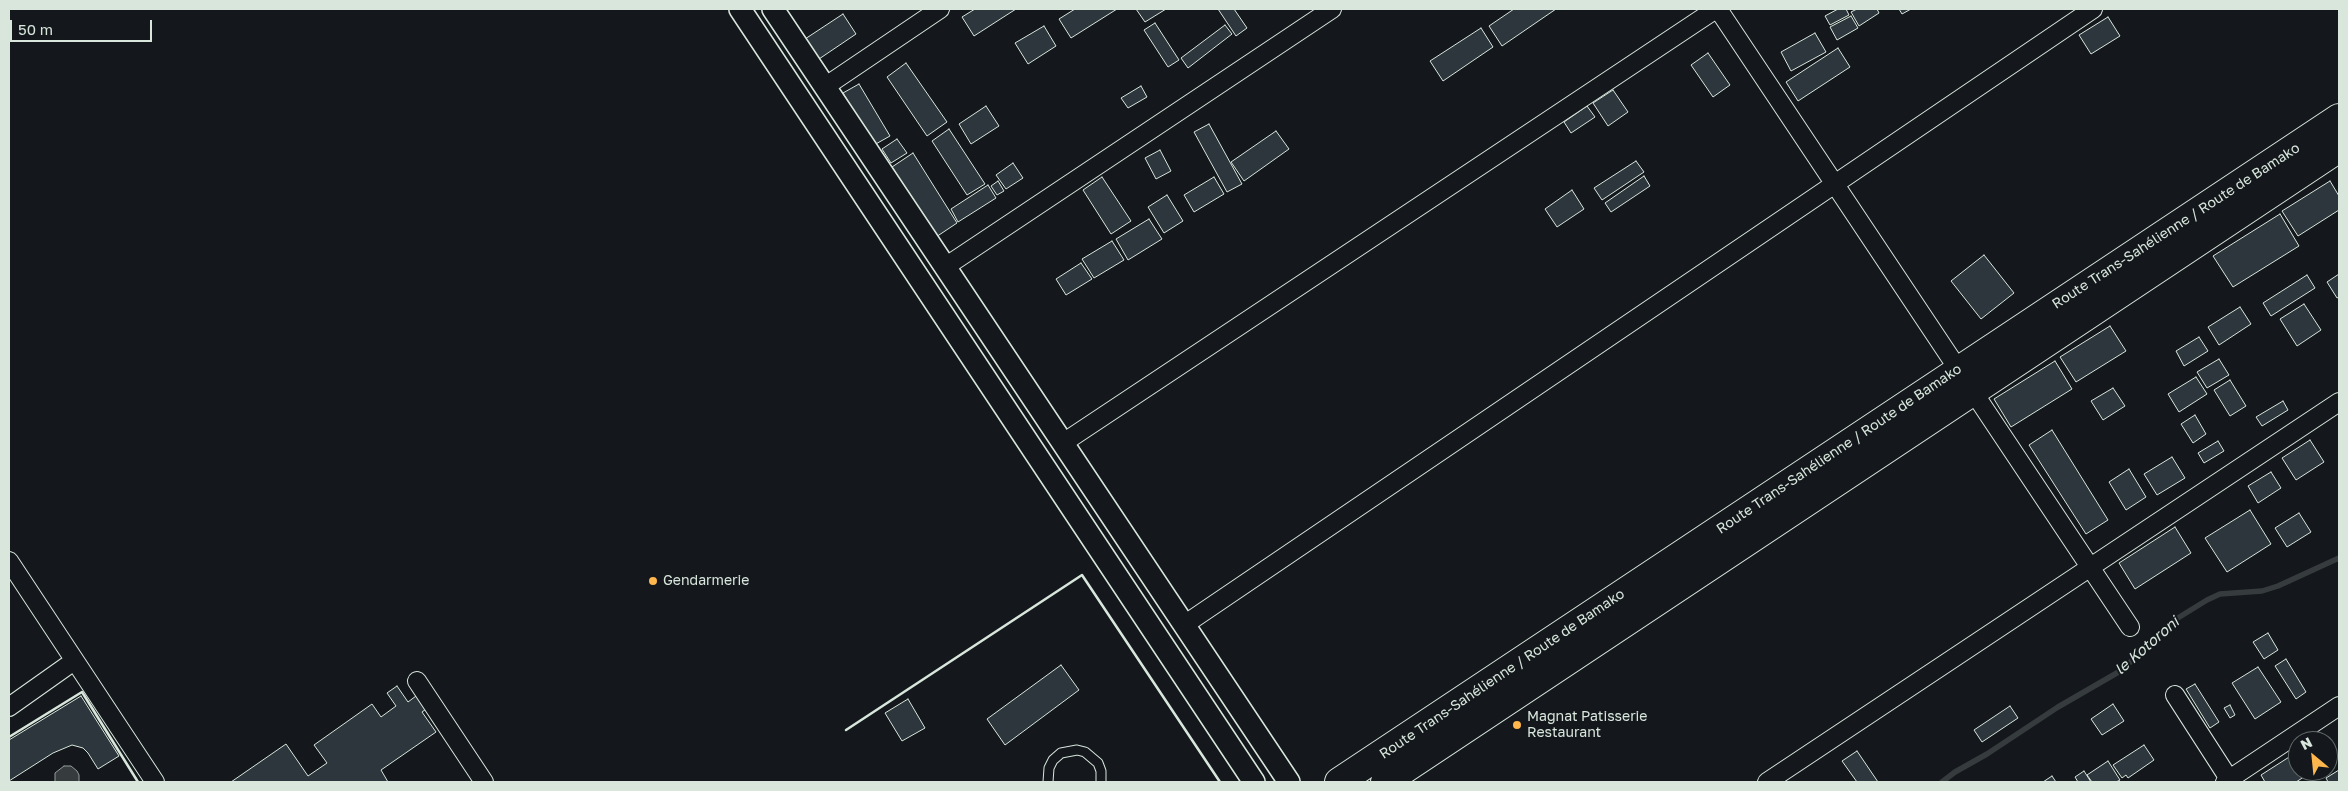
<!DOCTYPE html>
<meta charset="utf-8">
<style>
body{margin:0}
#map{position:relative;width:2348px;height:791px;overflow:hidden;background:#14181c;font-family:"Golos Text",sans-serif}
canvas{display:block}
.frame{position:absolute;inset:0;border:10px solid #d8e6dc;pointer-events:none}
.north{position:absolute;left:2288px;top:731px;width:50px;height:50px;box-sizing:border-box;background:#14181c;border:1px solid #626a69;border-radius:50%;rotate:332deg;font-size:14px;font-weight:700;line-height:20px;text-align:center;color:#d8e6dc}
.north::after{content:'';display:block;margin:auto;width:18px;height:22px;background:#ffb74d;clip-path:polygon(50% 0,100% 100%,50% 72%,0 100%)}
.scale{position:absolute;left:10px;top:20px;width:142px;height:22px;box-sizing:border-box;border:2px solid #d8e6dc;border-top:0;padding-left:6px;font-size:15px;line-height:18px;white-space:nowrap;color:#d8e6dc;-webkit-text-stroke:4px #14181c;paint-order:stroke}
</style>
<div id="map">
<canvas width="2348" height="791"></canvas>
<div class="frame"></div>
<div class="north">N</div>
<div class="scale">50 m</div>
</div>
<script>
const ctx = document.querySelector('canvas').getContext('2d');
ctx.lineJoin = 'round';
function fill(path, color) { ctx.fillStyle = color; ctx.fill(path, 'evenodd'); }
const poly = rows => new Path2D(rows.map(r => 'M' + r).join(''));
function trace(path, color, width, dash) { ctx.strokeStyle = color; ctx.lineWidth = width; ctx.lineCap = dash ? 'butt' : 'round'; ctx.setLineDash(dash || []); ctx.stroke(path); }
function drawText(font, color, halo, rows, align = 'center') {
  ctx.font = font + ' "Golos Text",sans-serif'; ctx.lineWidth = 4; ctx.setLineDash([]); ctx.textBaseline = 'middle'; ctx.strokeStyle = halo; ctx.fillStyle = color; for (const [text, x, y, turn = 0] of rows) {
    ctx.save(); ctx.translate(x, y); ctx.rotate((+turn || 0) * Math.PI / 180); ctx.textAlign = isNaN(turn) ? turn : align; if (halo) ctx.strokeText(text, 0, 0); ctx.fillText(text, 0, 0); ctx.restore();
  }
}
const water = poly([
 [64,766,71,766,77,771,79,775,79,782,55,782,55,773,64,766]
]);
const stream = poly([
 [1942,782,1955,772,1987,754,2058,707,2122,670,2173,621,2207,600,2220,594,2262,591,2278,586,2339,558]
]);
const building = poly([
 [975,9,1016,9,974,36,962,17,975,9],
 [1075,9,1117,9,1071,38,1059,19,1075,9],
 [1136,9,1166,9,1145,22,1136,9],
 [1218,9,1234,9,1247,28,1236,36,1218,9],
 [1514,9,1556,9,1502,46,1489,26,1514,9],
 [1838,9,1846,9,1849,15,1830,25,1825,16,1838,9],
 [1857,9,1877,9,1879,13,1859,26,1851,12,1857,9],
 [1899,9,1911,9,1902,14,1899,9],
 [843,14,856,34,819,59,805,39,843,14],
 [1851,16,1858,28,1837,40,1830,27,1851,16],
 [2108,17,2120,36,2091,54,2079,35,2108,17],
 [1155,23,1179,60,1168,67,1144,30,1155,23],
 [1225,25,1232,34,1188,68,1181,58,1225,25],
 [1044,26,1056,46,1028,64,1015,43,1044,26],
 [1481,28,1493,47,1443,81,1430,61,1481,28],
 [1815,33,1826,52,1791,71,1781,52,1815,33],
 [1838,48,1850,67,1798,101,1786,82,1838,48],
 [1708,53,1730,85,1713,97,1691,65,1708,53],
 [906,63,947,122,927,136,887,77,906,63],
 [859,84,890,136,874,145,843,93,859,84],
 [1141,86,1147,97,1128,108,1121,98,1141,86],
 [1613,90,1628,112,1608,126,1593,103,1613,90],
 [986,106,999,126,971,144,959,124,986,106],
 [1587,106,1595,117,1571,133,1564,122,1587,106],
 [1209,124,1242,184,1227,192,1194,132,1209,124],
 [949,129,985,184,967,195,932,141,949,129],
 [1276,131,1289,149,1244,181,1231,162,1276,131],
 [897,139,907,153,891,163,882,149,897,139],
 [1160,150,1171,171,1156,179,1145,158,1160,150],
 [913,153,957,223,936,237,892,167,913,153],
 [1636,161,1644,172,1602,200,1594,188,1636,161],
 [1013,163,1023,178,1006,189,996,175,1013,163],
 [1644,176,1650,186,1611,212,1605,203,1644,176],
 [1102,177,1131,221,1111,234,1083,190,1102,177],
 [1214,177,1224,194,1194,212,1184,195,1214,177],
 [998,181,1004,191,997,195,991,186,998,181],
 [2330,181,2339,196,2339,210,2298,236,2282,211,2330,181],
 [988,185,996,198,958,222,951,209,988,185],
 [1572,190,1584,209,1557,227,1545,209,1572,190],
 [1167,195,1183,221,1164,233,1148,207,1167,195],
 [2280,214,2299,246,2233,287,2213,256,2280,214],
 [1149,219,1162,239,1128,260,1116,239,1149,219],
 [1112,241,1124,260,1094,278,1082,259,1112,241],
 [1984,255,2014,293,1981,319,1951,281,1984,255],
 [1081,263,1092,279,1066,295,1056,279,1081,263],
 [2339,274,2339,297,2337,298,2327,282,2339,274],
 [2307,275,2315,288,2271,316,2263,303,2307,275],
 [2304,304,2321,330,2297,346,2280,319,2304,304],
 [2240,307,2251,324,2219,345,2208,327,2240,307],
 [2110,326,2126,351,2076,382,2060,357,2110,326],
 [2199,337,2208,351,2184,366,2176,351,2199,337],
 [2219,359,2229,375,2207,388,2197,372,2219,359],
 [2055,361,2072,389,2011,427,1994,399,2055,361],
 [2196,377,2207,394,2179,412,2168,394,2196,377],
 [2230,380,2246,406,2230,416,2214,390,2230,380],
 [2113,388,2125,406,2103,420,2091,401,2113,388],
 [2283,401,2288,410,2262,426,2256,417,2283,401],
 [2195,415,2206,434,2193,443,2181,424,2195,415],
 [2052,430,2108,520,2086,534,2029,445,2052,430],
 [2310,440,2324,462,2296,480,2282,458,2310,440],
 [2218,441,2224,451,2204,463,2198,453,2218,441],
 [2172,457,2185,478,2157,495,2144,474,2172,457],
 [2129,469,2146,497,2126,510,2109,482,2129,469],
 [2271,472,2281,488,2258,503,2248,486,2271,472],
 [2250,510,2271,544,2227,572,2205,538,2250,510],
 [2299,513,2311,532,2287,547,2275,528,2299,513],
 [2175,527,2191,553,2135,589,2119,563,2175,527],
 [2268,633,2278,650,2264,659,2253,642,2268,633],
 [2286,659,2306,692,2296,699,2275,666,2286,659],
 [1061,665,1079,690,1005,745,987,719,1061,665],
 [2258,667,2281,702,2255,719,2232,683,2258,667],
 [2195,684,2219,722,2210,728,2186,689,2195,684],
 [397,686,408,702,420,693,429,707,422,712,436,732,381,770,388,782,231,782,286,744,308,776,327,763,314,745,372,704,381,717,396,706,387,693,397,686],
 [81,696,119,756,98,769,88,753,83,748,72,745,53,753,9,781,9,740,81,696],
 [908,699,925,728,902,741,885,713,908,699],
 [2113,704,2124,721,2102,735,2091,719,2113,704],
 [2230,705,2235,715,2230,718,2224,708,2230,705],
 [2010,706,2018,718,1982,742,1974,730,2010,706],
 [2144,745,2154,760,2128,778,2126,775,2122,778,2113,765,2144,745],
 [1857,751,1878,782,1857,782,1842,761,1857,751],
 [2297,752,2298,771,2309,771,2310,773,2296,782,2265,782,2261,775,2297,752],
 [2108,761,2120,780,2116,782,2092,782,2087,775,2108,761],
 [2339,770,2339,782,2328,782,2326,778,2339,770],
 [2084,771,2091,782,2078,782,2075,777,2084,771],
 [2052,776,2056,782,2043,782,2052,776]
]);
const service = poly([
 [1048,782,1049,768,1053,760,1061,753,1077,750,1085,752,1098,763,1101,771,1101,782]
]);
const minor = poly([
 [1718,9,2130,627],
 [826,86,940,9],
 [945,267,1332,9],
 [1063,443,1716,9],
 [9,561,155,782],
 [1184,625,2093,9],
 [417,681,484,782],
 [2175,695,2231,782],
 [9,707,74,661],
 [1767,782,2339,402],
 [2225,782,2339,706]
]);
const tertiary = poly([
 [740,9,1254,782],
 [773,9,1289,782]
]);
const trunk = poly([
 [1339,782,2339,118],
 [1385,782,2339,148]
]);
const wall = poly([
 [846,730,1082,575,1220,782],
 [9,737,82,692,138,782]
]);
const markers = [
 [653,581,5,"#ffb74d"],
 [1517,725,5,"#ffb74d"]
];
const streetNames = [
 ["Route Trans-Sahélienne / Route de Bamako",2176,226,-33],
 ["Route Trans-Sahélienne / Route de Bamako",1839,449,-34],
 ["Route Trans-Sahélienne / Route de Bamako",1502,674,-34]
];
const poiNames = [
 ["Gendarmerie",663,581],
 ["Magnat Patisserie",1527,717],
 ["Restaurant",1527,733]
];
const waterNames = [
 ["le Kotoroni",2147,646,-41]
];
fill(water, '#363b3e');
trace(water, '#939e99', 1);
trace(stream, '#363b3e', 5.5);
fill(building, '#2c363c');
trace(building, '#d8e6dc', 1);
trace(service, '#d8e6dc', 11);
trace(minor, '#d8e6dc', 20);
trace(tertiary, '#d8e6dc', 24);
trace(trunk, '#d8e6dc', 30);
trace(service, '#14181c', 9);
trace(minor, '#14181c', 18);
trace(tertiary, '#14181c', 21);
trace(trunk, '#14181c', 28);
trace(wall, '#d8e6dc', 2.5);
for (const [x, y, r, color] of markers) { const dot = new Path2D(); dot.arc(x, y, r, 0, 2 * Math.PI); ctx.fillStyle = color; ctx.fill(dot); trace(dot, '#14181c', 2); }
drawText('14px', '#d8e6dc', '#14181c', streetNames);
drawText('14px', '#d8e6dc', '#14181c', poiNames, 'left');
drawText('italic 15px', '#d8e6dc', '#14181c', waterNames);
</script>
